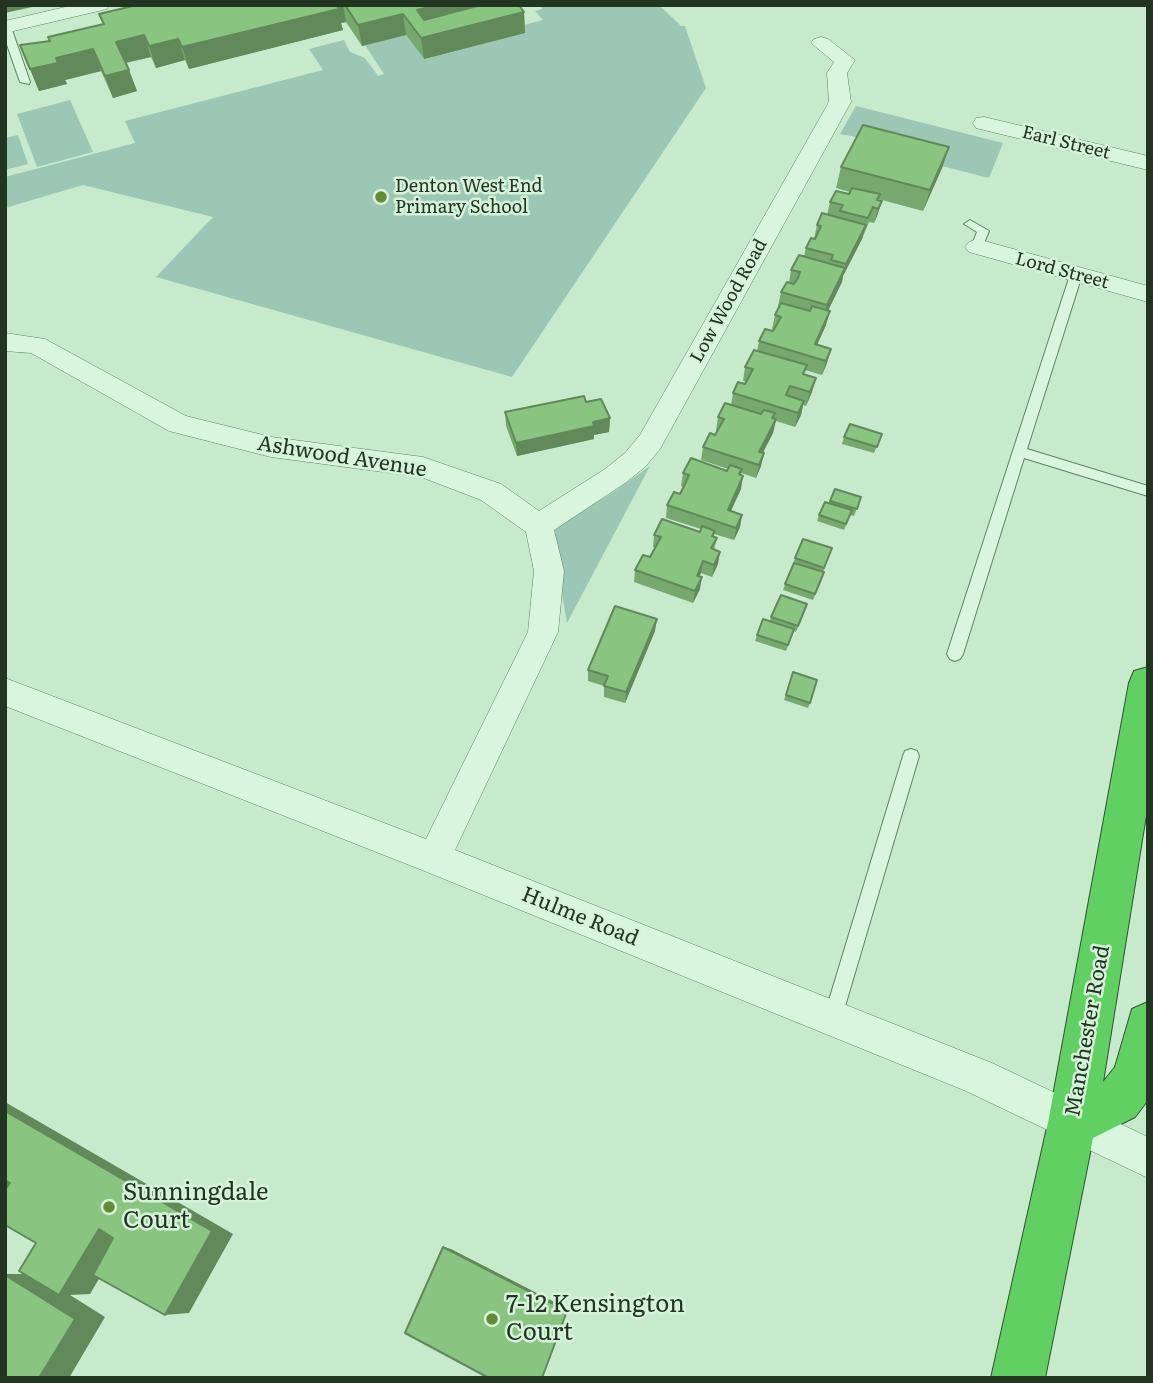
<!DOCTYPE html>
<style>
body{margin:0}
#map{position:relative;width:1153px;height:1383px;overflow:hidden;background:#c7eacd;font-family:Literata,serif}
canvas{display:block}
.frame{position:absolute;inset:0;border:7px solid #223520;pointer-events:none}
</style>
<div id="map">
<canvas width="1153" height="1383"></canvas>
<div class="frame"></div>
</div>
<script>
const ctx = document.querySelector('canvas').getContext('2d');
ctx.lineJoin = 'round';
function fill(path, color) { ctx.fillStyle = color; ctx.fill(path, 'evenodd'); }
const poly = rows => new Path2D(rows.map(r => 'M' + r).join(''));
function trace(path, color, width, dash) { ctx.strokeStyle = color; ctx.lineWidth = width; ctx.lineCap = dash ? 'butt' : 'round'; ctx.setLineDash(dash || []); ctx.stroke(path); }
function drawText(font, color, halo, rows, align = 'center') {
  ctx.font = font + ' Literata,serif'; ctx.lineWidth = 5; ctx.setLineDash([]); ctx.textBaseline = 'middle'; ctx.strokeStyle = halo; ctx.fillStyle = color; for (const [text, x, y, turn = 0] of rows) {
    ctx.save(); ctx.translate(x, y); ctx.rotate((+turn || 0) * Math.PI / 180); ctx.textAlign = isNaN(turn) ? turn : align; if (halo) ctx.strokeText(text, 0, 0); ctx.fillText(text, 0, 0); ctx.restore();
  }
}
const green = poly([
 [540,5,659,5,681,26,685,26,706,88,512,377,156,277,213,217,83,185,5,208,5,177,135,143,125,121,323,70,309,49,344,40,350,52,365,58,378,76,384,74,365,45,406,35,424,59,525,33,520,26,543,20,535,11,542,9],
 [70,100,93,152,37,167,17,114],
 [856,106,1003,143,989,178,859,145,861,138,840,134],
 [18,135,28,164,5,170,5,138],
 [650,466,567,623,552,534,563,521,606,497]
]);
const lane = poly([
 [6,24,11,27,30,82,29,84,20,82,5,39,6,24],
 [970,220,989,231,981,250,977,251,971,247,977,232,964,224,970,220],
 [1076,271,1082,275,1027,449,1148,486,1148,496,1024,458,963,654,960,659,955,661,950,659,947,654,1070,275,1076,271],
 [911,749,917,751,919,756,841,1020,839,1027,832,1029,825,1027,823,1020,903,756,905,751,911,749]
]);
const street = poly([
 [74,5,109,5,107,9,5,33,5,21,74,5],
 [821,37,828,39,855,60,847,73,851,102,660,449,645,467,625,483,554,530,564,571,558,632,455,850,992,1063,1148,1137,1148,1178,966,1091,422,870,5,706,5,678,426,839,528,632,534,571,526,532,481,500,421,477,271,457,169,431,31,353,5,351,5,333,45,339,186,416,271,437,423,457,501,484,539,511,605,469,625,453,640,435,829,102,827,73,834,62,811,43,814,39,821,37],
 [984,117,1148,156,1148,170,976,128,973,123,976,118,984,117],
 [977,239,1148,286,1148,302,969,252,965,247,969,242,977,239]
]);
const highway = poly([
 [1148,667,1148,803,1103,1082,1115,1067,1132,1009,1148,1002,1148,1100,1135,1117,1093,1138,1045,1378,991,1378,1048,1123,1129,683,1134,671,1148,667]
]);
const wall = poly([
 [137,5,519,5,524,12,525,33,424,59,406,35,362,46,346,22,341,23,343,30,189,69,185,60,156,68,151,57,126,63,137,91,113,98,101,71,65,80,67,84,39,91,30,69,50,41,103,24,99,14],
 [949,147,942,168,923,211,878,199,878,201,882,201,877,216,874,223,869,222,862,239,843,276,842,282,828,310,826,325,817,345,827,363,822,375,805,370,804,374,812,392,806,406,803,405,801,415,795,427,776,421,773,433,763,453,761,466,756,478,741,473,741,489,731,511,742,515,740,527,734,540,714,534,714,537,717,538,714,550,718,564,712,577,701,573,699,576,700,589,693,603,634,582,635,570,650,557,655,548,653,547,654,535,700,532,701,529,666,518,667,505,680,494,683,487,681,486,683,473,727,471,728,469,701,460,703,447,715,435,718,431,716,430,718,417,731,405,733,393,746,382,743,381,745,367,757,351,759,341,774,330,772,329,775,315,779,306,778,306,781,292,789,282,791,270,804,256,806,248,814,239,817,225,827,215,830,202,849,194,850,192,836,188,841,167],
 [586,402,610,418,609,432,594,435,594,439,517,456,506,426,505,412],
 [882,434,874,453,842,444,844,437],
 [835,489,861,497,854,516,850,515,844,530,817,521,819,515,829,503],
 [832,548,823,572,822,579,813,600,783,590,795,558],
 [807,604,796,632,794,631,786,651,755,641,757,635,770,621,771,617],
 [655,631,625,703,604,697,604,686,588,681,588,670],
 [793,672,810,703,808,708,784,700]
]);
const shadedWall = poly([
 [5,5,41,5,5,13],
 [335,5,343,5,346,22,341,23,343,30,189,69,182,47],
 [437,5,487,5,419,31,417,10],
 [524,12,525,33,424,59,421,38],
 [403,14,406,35,362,46,358,25],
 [144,35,151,57,124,63,116,42],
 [178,39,185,60,156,68,149,46],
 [93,49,101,71,65,80,67,84,39,91,30,69,56,58],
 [129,70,137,91,113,98,105,76],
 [949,147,942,168,923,211,930,190],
 [882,201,877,216,874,223,878,209],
 [866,225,862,239,843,276,842,282,824,319,827,305,844,271,846,264],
 [830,311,826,325,811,358,815,344],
 [831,349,827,363,822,375,826,361],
 [816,378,812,392,806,406,810,392],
 [804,401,801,415,795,427,798,413],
 [610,418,609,432,594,435,594,439,517,456,516,443],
 [776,419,773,433,756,465,759,452],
 [764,453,761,466,756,478,759,465],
 [743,476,741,489,725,523,728,510],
 [742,515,740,527,734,540,736,528],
 [720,552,718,564,712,577,714,565],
 [703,561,701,573,695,588,697,576],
 [702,577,700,589,693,603,695,591],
 [657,619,655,631,625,703,626,692],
 [5,1102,233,1234,189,1313,165,1315,212,1231,5,1111],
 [5,1175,28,1179,5,1207],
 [99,1229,127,1232,90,1294,70,1295,105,1317,69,1378,39,1378,5,1274,37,1274],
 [443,1247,451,1249,568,1309,567,1311]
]);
const building = poly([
 [137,5,336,5,339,9,182,47,178,39,149,46,144,35,116,42,129,70,105,76,93,49,56,58,58,63,30,69,20,45,50,41,48,37,104,24,99,14,137,5],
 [345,5,437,5,417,10,424,20,481,5,519,5,524,12,421,38,403,14,358,25,345,5],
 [863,125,949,147,930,190,841,167,863,125],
 [852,188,880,194,877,200,882,201,878,209,873,207,868,218,840,211,843,205,830,202,836,191,849,194,852,188],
 [822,213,866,225,846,264,831,260,833,255,806,248,811,238,815,239,821,226,817,225,822,213],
 [799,255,845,268,827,305,781,292,787,282,794,284,798,278,800,272,791,270,799,255],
 [781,303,810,311,812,306,830,311,815,344,831,349,826,361,759,341,765,329,773,331,781,317,775,315,781,303],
 [754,350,807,365,803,374,816,378,810,392,790,386,786,395,804,401,798,413,733,393,738,382,745,384,753,369,745,367,754,350],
 [584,396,586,402,601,399,610,418,593,422,594,426,516,443,505,412,584,396],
 [725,403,761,414,764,410,775,413,772,418,776,419,759,452,764,453,759,465,703,447,710,433,715,435,724,419,718,417,725,403],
 [850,424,882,434,877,447,844,437,850,424],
 [691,458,727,471,730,465,742,469,739,474,743,476,728,510,742,515,736,528,667,505,674,492,680,494,685,484,689,475,683,473,691,458],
 [835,489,861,497,857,509,830,501,835,489],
 [825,502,852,510,846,524,819,515,825,502],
 [662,519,700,532,702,526,715,531,712,536,717,538,711,548,720,552,714,565,703,561,697,576,702,577,695,591,635,570,643,555,650,557,661,537,654,535,662,519],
 [803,539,832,548,824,568,795,558,803,539],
 [794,563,824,572,815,594,785,584,794,563],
 [781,595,807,604,798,626,771,617,781,595],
 [615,606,657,619,626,692,604,686,608,676,588,670,615,606],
 [763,619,794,629,788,645,757,635,763,619],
 [793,672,817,680,810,703,786,695,793,672],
 [5,1111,212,1231,165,1315,93,1275,113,1238,99,1229,59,1295,19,1271,36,1243,5,1225,5,1190,10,1183,5,1180,5,1111],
 [443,1247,567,1311,542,1378,489,1378,405,1333,443,1247],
 [5,1275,75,1319,39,1378,5,1378,5,1275]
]);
const markers = [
 [381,197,7,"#658c35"],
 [109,1207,7,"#658c35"],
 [492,1319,7,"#658c35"]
];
const farStreetnames = [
 ["Earl Street",1066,143,14],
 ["Lord Street",1062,271,15],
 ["Low Wood Road",729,301,-61]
];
const farPoinames = [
 ["Denton West End",395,187],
 ["Primary School",395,208]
];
const streetNames = [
 ["Ashwood Avenue",342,457,9],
 ["Hulme Road",580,917,22],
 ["Manchester Road",1088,1031,-80]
];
const nearPoinames = [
 ["Sunningdale",123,1193],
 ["Court",123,1221],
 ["7-12 Kensington",506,1305],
 ["Court",506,1333]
];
fill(green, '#9cc7b5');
trace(lane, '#5f845e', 2);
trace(street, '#5f845e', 1);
trace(highway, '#345232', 2);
fill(lane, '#daf5de');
fill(street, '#daf5de');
fill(highway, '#61d063');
fill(wall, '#77a96f');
fill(shadedWall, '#61895a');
fill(building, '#8ac481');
trace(building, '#61895a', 2);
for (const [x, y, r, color] of markers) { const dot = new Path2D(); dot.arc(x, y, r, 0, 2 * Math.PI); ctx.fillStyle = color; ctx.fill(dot); trace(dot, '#d6f2db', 2.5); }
drawText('18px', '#223520', '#d6f2db', farStreetnames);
drawText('18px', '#223520', '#d6f2db', farPoinames, 'left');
drawText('21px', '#223520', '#d6f2db', streetNames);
drawText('24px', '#223520', '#d6f2db', nearPoinames, 'left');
</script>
